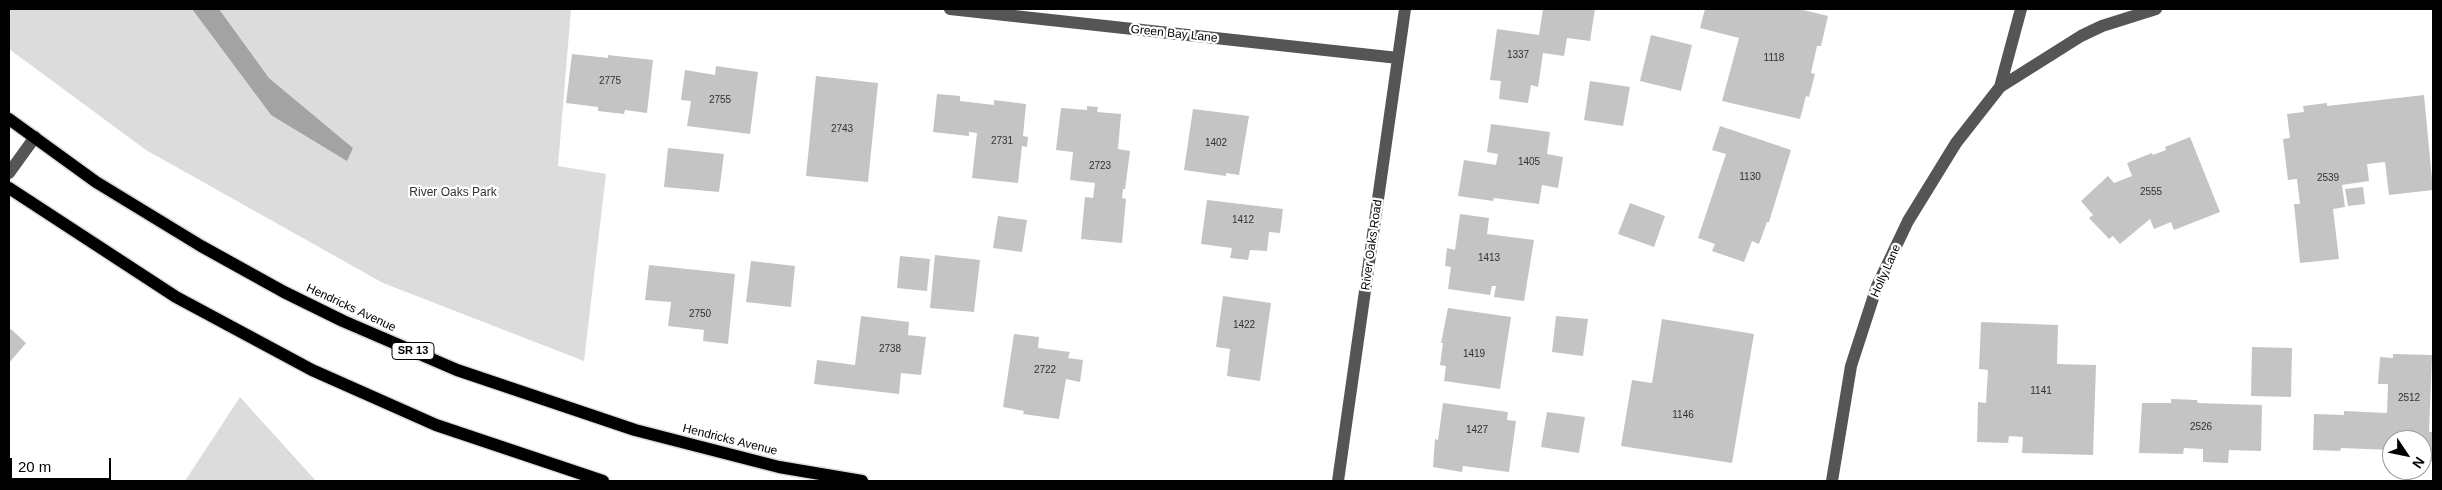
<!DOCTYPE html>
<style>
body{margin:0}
#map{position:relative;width:2442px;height:490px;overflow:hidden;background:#fff;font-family:Helvetica,sans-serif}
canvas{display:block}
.frame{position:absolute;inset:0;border:10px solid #000;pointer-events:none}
.north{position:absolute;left:2382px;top:430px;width:50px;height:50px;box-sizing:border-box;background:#fff;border:1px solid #999;border-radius:50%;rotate:124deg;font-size:14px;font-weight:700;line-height:20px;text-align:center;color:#000}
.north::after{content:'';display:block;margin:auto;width:18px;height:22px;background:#000;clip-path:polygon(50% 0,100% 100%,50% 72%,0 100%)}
.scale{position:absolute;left:10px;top:458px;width:101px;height:22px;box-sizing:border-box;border:2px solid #000;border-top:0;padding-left:6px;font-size:15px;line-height:18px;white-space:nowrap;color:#000;-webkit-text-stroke:4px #fff;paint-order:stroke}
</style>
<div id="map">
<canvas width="2442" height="490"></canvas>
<div class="frame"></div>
<div class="north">N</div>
<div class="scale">20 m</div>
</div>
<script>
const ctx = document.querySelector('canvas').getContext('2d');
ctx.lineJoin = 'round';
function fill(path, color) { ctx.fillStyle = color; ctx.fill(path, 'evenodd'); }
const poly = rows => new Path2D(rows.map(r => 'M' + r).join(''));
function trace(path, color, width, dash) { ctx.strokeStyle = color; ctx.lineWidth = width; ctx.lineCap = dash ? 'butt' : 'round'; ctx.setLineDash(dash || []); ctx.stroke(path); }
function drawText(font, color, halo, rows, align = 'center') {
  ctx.font = font + ' Helvetica,sans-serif'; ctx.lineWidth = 4.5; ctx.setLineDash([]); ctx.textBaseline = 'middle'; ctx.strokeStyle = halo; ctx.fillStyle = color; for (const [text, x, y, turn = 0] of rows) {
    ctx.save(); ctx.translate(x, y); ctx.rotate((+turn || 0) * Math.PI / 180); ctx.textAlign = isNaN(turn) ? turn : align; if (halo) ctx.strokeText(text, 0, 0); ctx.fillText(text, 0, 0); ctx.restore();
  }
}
const green = poly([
 [9,9,192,9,271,115,353,148,269,78,219,9,571,9,558,166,606,174,584,361,383,283,146,150,9,49],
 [240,397,316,481,185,481]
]);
const water = poly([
 [192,9,219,9,269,78,353,148,347,161,271,115]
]);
const building = poly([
 [1543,9,1595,9,1590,41,1567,38,1564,56,1543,53,1538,87,1531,85,1528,103,1499,99,1501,81,1490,80,1497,29,1539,35],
 [1705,9,1799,9,1828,16,1821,46,1817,46,1811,73,1815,74,1809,97,1806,96,1800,119,1722,101,1739,38,1700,28],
 [1651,35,1692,45,1681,91,1640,81],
 [572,54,608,58,608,55,653,60,647,113,625,110,624,114,598,111,598,107,566,103],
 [716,66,758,72,750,134,687,126,691,101,681,100,685,70,715,75],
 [816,76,878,83,868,182,806,176],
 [1590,81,1630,87,1623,126,1584,120],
 [937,94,960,96,960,101,994,105,994,100,1026,104,1023,136,1028,137,1027,147,1022,146,1018,183,972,178,977,133,969,132,969,136,933,132],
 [2424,95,2433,190,2389,195,2385,162,2367,164,2369,181,2342,185,2345,207,2333,209,2339,259,2300,263,2294,204,2300,204,2297,179,2288,180,2283,139,2290,138,2287,114,2304,112,2303,106,2327,103,2327,106],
 [1087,106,1098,107,1097,112,1121,114,1118,149,1130,151,1125,189,1123,189,1122,198,1126,199,1122,243,1081,239,1085,197,1093,198,1095,183,1070,180,1073,152,1056,150,1061,108,1087,110],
 [1193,109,1249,116,1239,175,1226,173,1226,176,1184,170],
 [1491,124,1550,132,1547,154,1563,157,1558,188,1542,185,1539,204,1494,198,1493,201,1458,196,1464,160,1496,165,1498,154,1487,152],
 [1720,126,1791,150,1769,222,1767,222,1759,244,1752,241,1744,262,1712,251,1715,244,1698,238,1726,154,1712,150],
 [2190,137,2220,212,2174,230,2171,222,2154,229,2150,219,2120,244,2113,236,2109,239,2089,218,2093,215,2081,201,2108,176,2114,183,2132,176,2127,163,2152,153,2153,155,2166,150,2165,147],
 [668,148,724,154,719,192,664,187],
 [2363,187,2365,204,2348,206,2345,189],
 [1207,200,1283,209,1280,233,1269,232,1267,251,1250,250,1248,260,1230,258,1232,248,1201,244],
 [1630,203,1665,216,1654,247,1618,234],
 [1460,214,1489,218,1487,234,1534,240,1524,301,1494,297,1496,286,1492,286,1490,295,1448,289,1451,267,1445,266,1447,248,1455,250],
 [998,216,1027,220,1022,252,993,248],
 [935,255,980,260,974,312,930,308],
 [900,256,930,259,927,291,897,288],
 [751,261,795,266,791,307,746,302],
 [649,265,735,274,728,344,703,341,704,330,668,326,671,302,645,300],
 [1223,296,1271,303,1260,381,1227,376,1230,349,1216,347],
 [1448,308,1511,317,1500,389,1444,381,1446,366,1440,365,1443,343,1441,343],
 [861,316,909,322,908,335,926,337,921,375,901,373,899,394,814,384,817,360,855,365],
 [1556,316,1588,319,1583,356,1552,352],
 [1662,319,1754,334,1732,463,1621,446,1632,380,1652,383],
 [1981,322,2058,325,2057,364,2096,365,2093,455,2022,453,2023,437,2009,436,2008,443,1977,442,1978,402,1986,403,1988,370,1979,369],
 [11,329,26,343,9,363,9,331],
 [1014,334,1039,337,1038,348,1070,352,1068,358,1083,360,1080,382,1066,379,1059,419,1023,414,1024,411,1003,407],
 [2252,347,2292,348,2291,397,2251,396],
 [2393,354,2432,355,2429,432,2433,432,2433,461,2422,461,2422,440,2392,440,2392,450,2341,448,2340,451,2313,450,2314,414,2344,415,2344,411,2387,413,2388,384,2378,384,2380,357,2393,358],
 [2171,399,2197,400,2198,403,2262,405,2261,451,2229,450,2228,463,2203,462,2203,449,2184,448,2183,454,2139,453,2142,403,2171,403],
 [1443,403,1508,412,1507,420,1516,421,1509,472,1463,466,1462,472,1433,467,1435,439,1438,440],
 [1547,412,1585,417,1579,453,1541,447]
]);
const minor = poly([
 [950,9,1398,58],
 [2000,87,2021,9],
 [9,173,35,137],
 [1338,481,1405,9],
 [1832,481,1851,366,1877,286,1908,221,1956,143,2000,87,2081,36,2102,26,2156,9]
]);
const major = poly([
 [9,119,96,182,201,246,284,292,343,321,457,370,635,430,779,467,862,481],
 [9,188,176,297,312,370,436,425,603,481]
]);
const numberNames = [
 ["1337",1518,55],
 ["1118",1774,58],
 ["2775",610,81],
 ["2755",720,100],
 ["2743",842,129],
 ["2731",1002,141],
 ["1402",1216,143],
 ["1405",1529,162],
 ["2723",1100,166],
 ["1130",1750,177],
 ["2539",2328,178],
 ["2555",2151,192],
 ["1412",1243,220],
 ["1413",1489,258],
 ["2750",700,314],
 ["1422",1244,325],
 ["2738",890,349],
 ["1419",1474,354],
 ["2722",1045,370],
 ["1141",2041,391],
 ["2512",2409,398],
 ["1146",1683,415],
 ["2526",2201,427],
 ["1427",1477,430]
];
const shields = [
 [413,351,42]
];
const shieldNames = [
 ["SR 13",413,351]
];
const streetNames = [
 ["Green Bay Lane",1174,34,6],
 ["River Oaks Road",1372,245,-82],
 ["Holly Lane",1886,271,-66],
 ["Hendricks Avenue",351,308,25],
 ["Hendricks Avenue",730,440,14]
];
const parkNames = [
 ["River Oaks Park",453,193]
];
fill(green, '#dcdcdc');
fill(water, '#a3a3a3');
fill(building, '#c4c4c4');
trace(major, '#dbdbdb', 15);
trace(minor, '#555', 12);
trace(major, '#000', 12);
drawText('10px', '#313131', null, numberNames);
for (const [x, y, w] of shields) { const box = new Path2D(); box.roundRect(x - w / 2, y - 8.5, w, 17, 4); ctx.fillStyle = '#fff'; ctx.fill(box); trace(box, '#000', 1); }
drawText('bold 11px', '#000', null, shieldNames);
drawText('12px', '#000', '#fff', streetNames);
drawText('12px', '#333', '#fff', parkNames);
</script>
